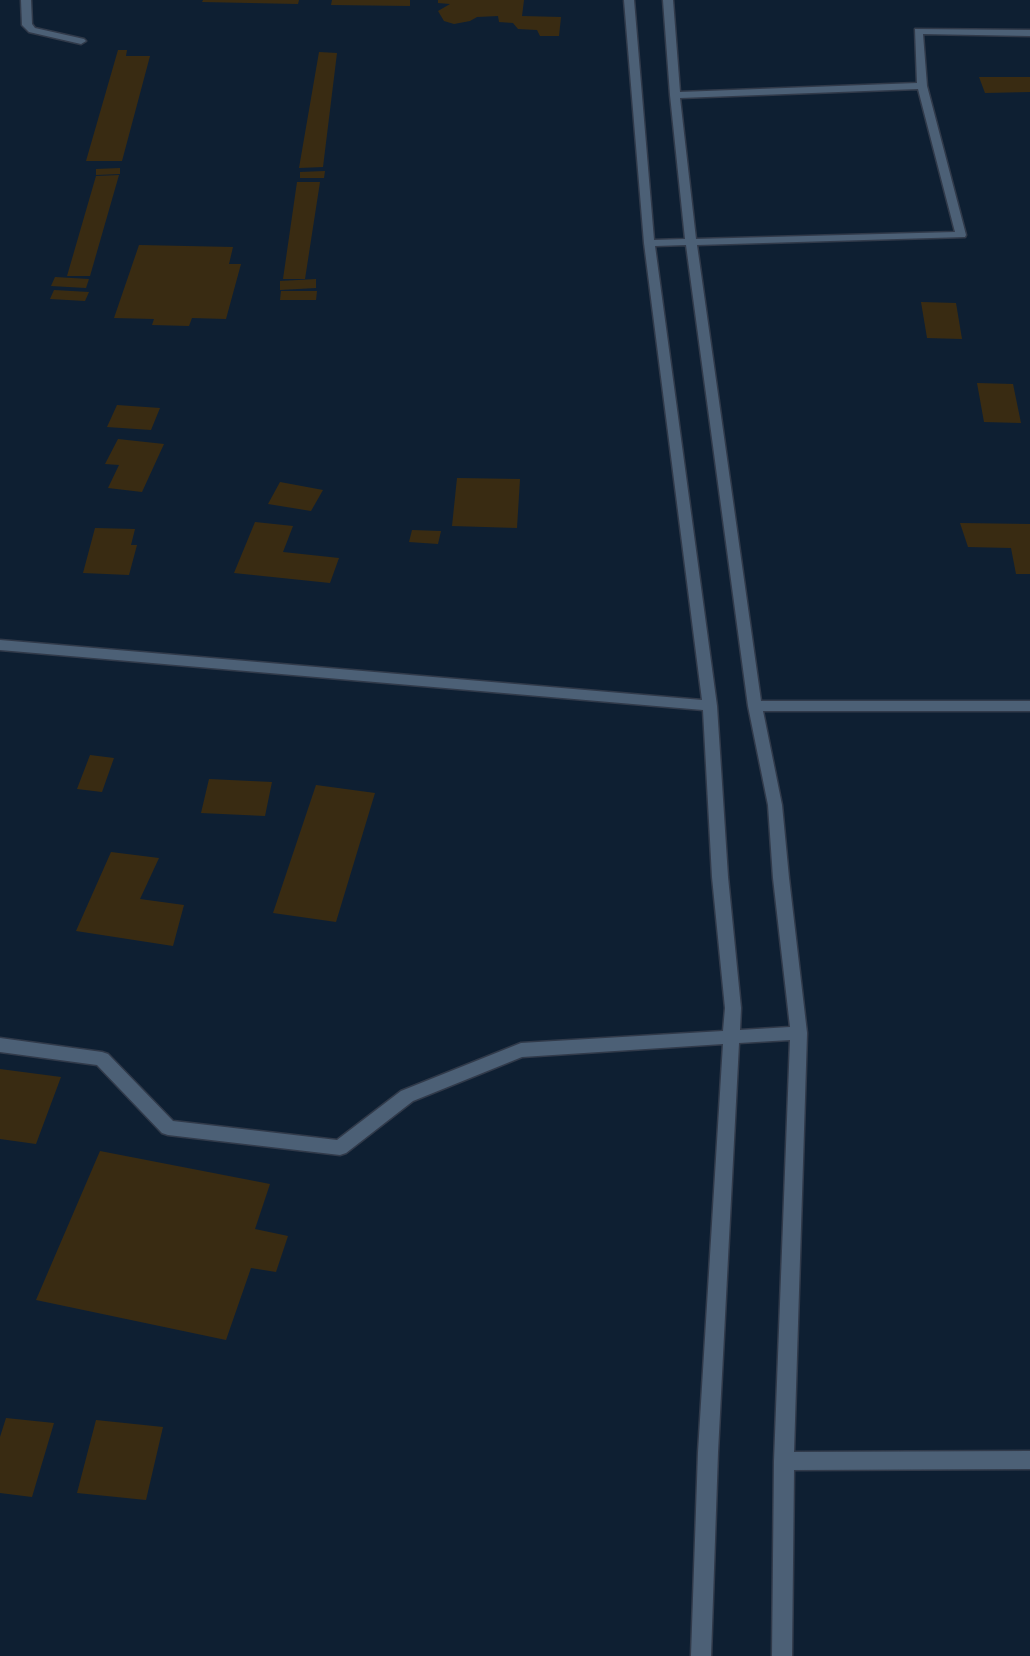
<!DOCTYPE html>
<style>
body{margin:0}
canvas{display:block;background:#0e1f32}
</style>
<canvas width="1030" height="1656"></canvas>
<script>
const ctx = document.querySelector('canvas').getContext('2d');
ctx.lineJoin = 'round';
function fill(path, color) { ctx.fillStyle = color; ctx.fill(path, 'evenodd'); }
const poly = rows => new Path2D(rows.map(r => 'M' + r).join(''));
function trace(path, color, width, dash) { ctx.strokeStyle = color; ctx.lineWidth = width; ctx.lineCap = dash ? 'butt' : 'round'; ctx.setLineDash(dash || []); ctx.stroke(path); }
const building = poly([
 [203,0,299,0,298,4,202,2],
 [332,0,410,0,410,6,331,5],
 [438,0,524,0,522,16,561,17,559,36,540,36,537,30,518,29,513,23,499,22,498,16,477,17,470,21,454,24,444,21,438,11,450,4,438,3],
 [118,50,127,50,126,56,150,56,122,161,86,161],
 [319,52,337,53,323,167,299,168],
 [979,77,1030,77,1030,92,985,93],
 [120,168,120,174,96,175,96,169],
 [325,171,324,178,300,178,300,172],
 [119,175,90,276,67,276,96,176],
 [297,182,320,182,305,279,283,279],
 [139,245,233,247,229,264,241,264,226,319,192,318,189,326,152,325,154,319,114,318],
 [55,277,89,279,86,288,51,286],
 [316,279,316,288,280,290,280,281],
 [54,290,89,292,85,301,50,299],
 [281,291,317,291,316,300,280,300],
 [921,302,956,303,962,339,927,338],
 [977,383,1013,384,1021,423,984,422],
 [117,405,160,408,151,430,107,427],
 [118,439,164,444,142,492,108,488,119,465,105,464],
 [457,478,520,479,517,528,452,526],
 [280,482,323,490,311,511,268,504],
 [255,522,293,526,283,552,339,558,330,583,234,573],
 [960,523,1030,524,1030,574,1016,574,1011,548,968,547],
 [95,528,135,529,131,545,137,545,129,575,83,573],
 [412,530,441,531,438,544,409,542],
 [90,755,114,758,102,792,77,789],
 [209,779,272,782,265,816,201,813],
 [316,785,375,793,336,922,273,913],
 [111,852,159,858,140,899,184,905,173,946,76,931],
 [0,1069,61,1077,36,1144,0,1139],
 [100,1151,270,1184,255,1229,288,1236,276,1272,251,1268,226,1340,36,1300],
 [6,1418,54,1423,32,1497,0,1493,0,1437],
 [96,1420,163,1427,146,1500,77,1493]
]);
const minor = poly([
 [21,0,31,0,32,24,35,28,84,39,86,41,81,44,29,32,22,25,21,0],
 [624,0,634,0,654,240,685,239,670,95,663,0,673,0,680,92,917,83,915,29,1030,30,1030,36,923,34,927,86,966,235,965,237,697,245,761,701,1030,701,1030,711,763,711,782,805,789,878,807,1033,794,1452,1030,1451,1030,1469,794,1470,792,1656,772,1656,774,1461,790,1040,739,1043,718,1452,711,1656,691,1656,698,1452,723,1044,522,1057,413,1101,346,1153,340,1155,168,1135,162,1133,97,1065,0,1052,0,1038,102,1052,108,1054,173,1121,337,1140,401,1091,521,1043,723,1031,725,1008,712,877,703,710,0,650,0,640,702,700,644,243,624,0],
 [918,89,955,232,696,239,680,98,918,89],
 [686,245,748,706,768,805,773,878,790,1027,740,1030,741,1008,728,877,717,706,655,246,686,245]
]);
fill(building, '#392b12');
trace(minor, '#313a4a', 3);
fill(minor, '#4c6076');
</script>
